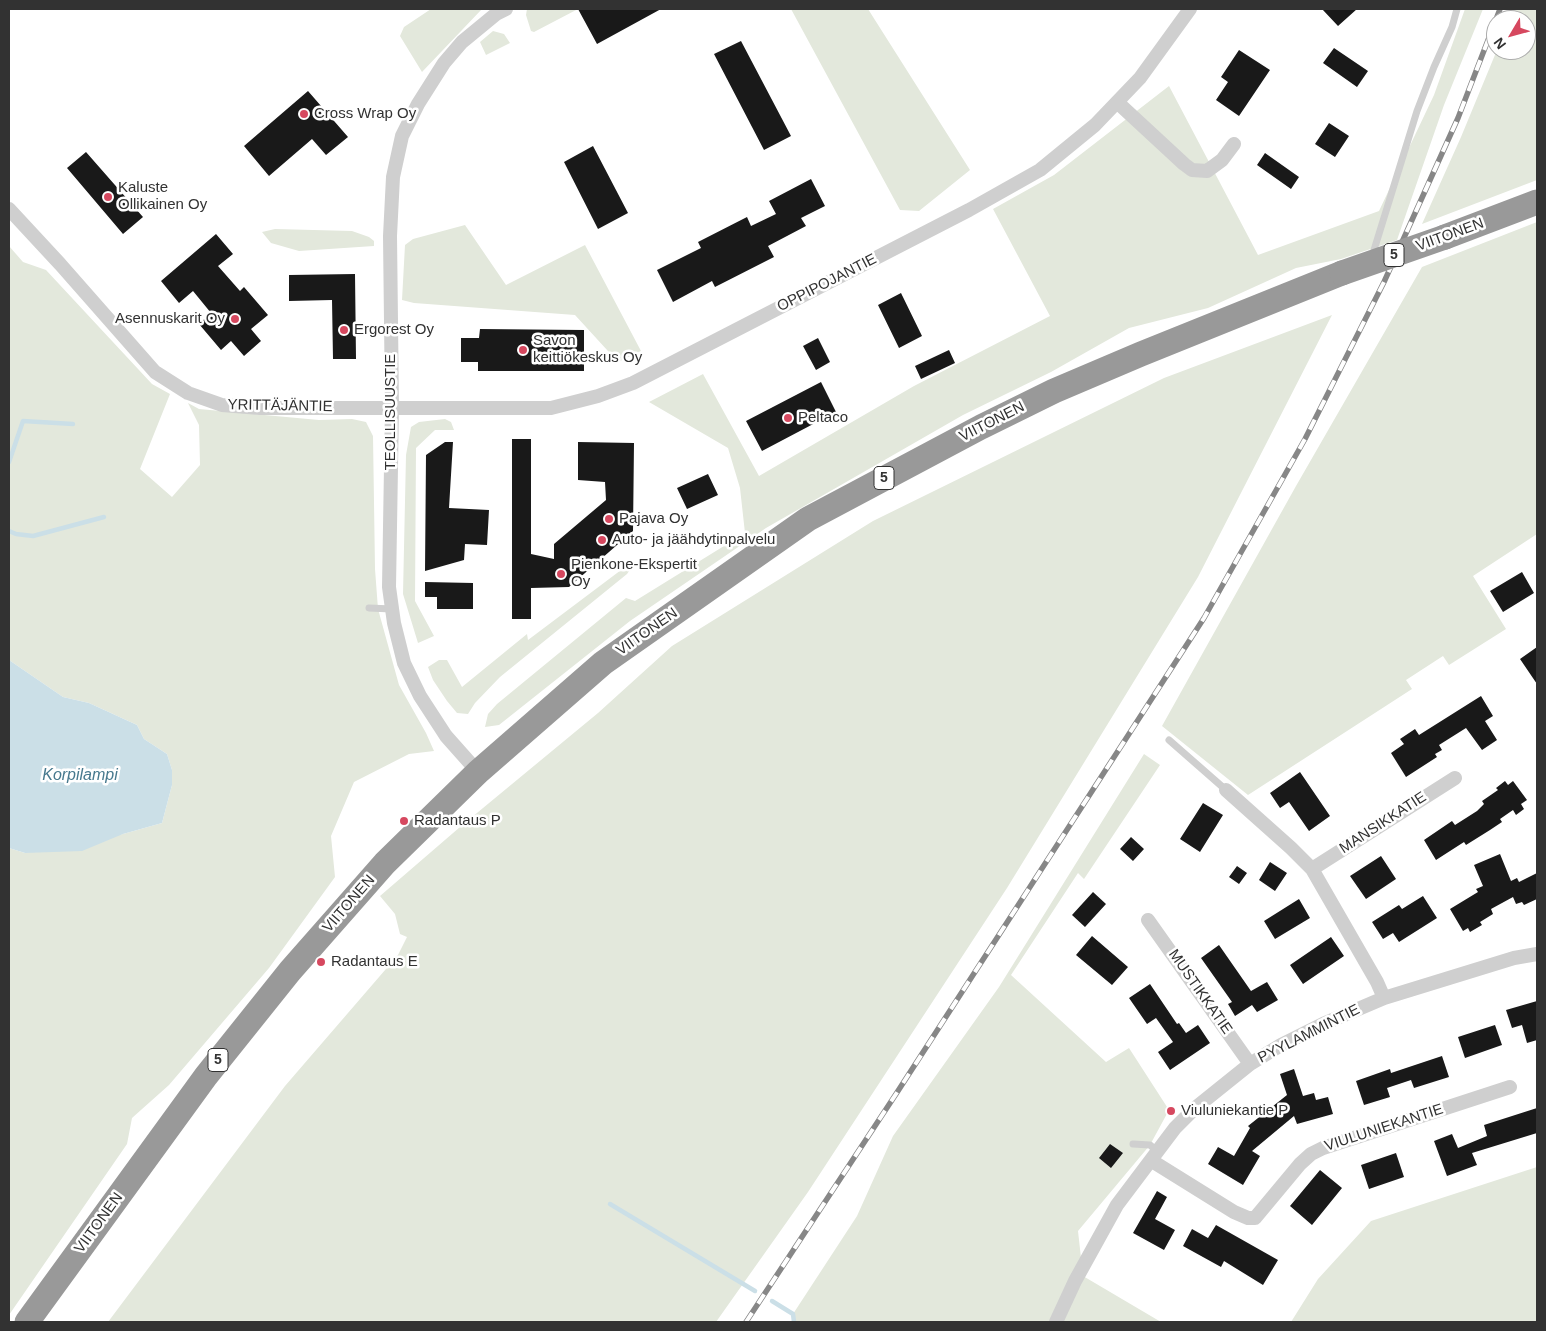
<!DOCTYPE html>
<meta charset="utf-8">
<style>
body{margin:0}
#map{position:relative;width:1546px;height:1331px;overflow:hidden;background:#fff;font-family:Arial,sans-serif}
canvas{display:block}
.frame{position:absolute;inset:0;border:10px solid #323232;pointer-events:none}
.north{position:absolute;left:1486px;top:10px;width:50px;height:50px;box-sizing:border-box;background:#fff;border:1px solid #adadad;border-radius:50%;rotate:233deg;font-size:14px;font-weight:700;line-height:20px;text-align:center;color:#323232}
.north::after{content:'';display:block;margin:auto;width:18px;height:22px;background:#d6485f;clip-path:polygon(50% 0,100% 100%,50% 72%,0 100%)}
</style>
<div id="map">
<canvas width="1546" height="1331"></canvas>
<div class="frame"></div>
<div class="north">N</div>
</div>
<script>
const ctx = document.querySelector('canvas').getContext('2d');
ctx.lineJoin = 'round';
function fill(path, color) { ctx.fillStyle = color; ctx.fill(path, 'evenodd'); }
const poly = rows => new Path2D(rows.map(r => 'M' + r).join(''));
function trace(path, color, width, dash) { ctx.strokeStyle = color; ctx.lineWidth = width; ctx.lineCap = dash ? 'butt' : 'round'; ctx.setLineDash(dash || []); ctx.stroke(path); }
function drawText(font, color, halo, rows, align = 'center') {
  ctx.font = font + ' Arial,sans-serif'; ctx.lineWidth = 5; ctx.setLineDash([]); ctx.textBaseline = 'middle'; ctx.strokeStyle = halo; ctx.fillStyle = color; for (const [text, x, y, turn = 0] of rows) {
    ctx.save(); ctx.translate(x, y); ctx.rotate((+turn || 0) * Math.PI / 180); ctx.textAlign = isNaN(turn) ? turn : align; if (halo) ctx.strokeText(text, 0, 0); ctx.fillText(text, 0, 0); ctx.restore();
  }
}
const green = poly([
 [431,9,482,9,422,72,400,36,404,27],
 [527,9,578,9,534,32,531,31,526,15],
 [791,9,868,9,970,170,919,211,900,210],
 [1465,9,1483,9,1444,105,1397,240,1341,259,1296,268,1208,308,1129,328,1051,372,963,415,766,528,630,621,499,725,485,727,488,714,497,704,626,598,635,601,745,533,740,488,728,448,649,402,703,374,759,476,914,386,1050,316,993,209,1054,175,1169,86,1258,255,1379,211,1434,95],
 [1514,9,1537,9,1537,180,1422,224,1461,137,1497,50,1526,50,1526,20,1509,20],
 [493,31,504,34,510,43,486,55,480,42],
 [1537,222,1537,534,1473,576,1506,629,1449,665,1443,656,1406,680,1412,689,1248,795,1162,726,1296,486,1422,267],
 [465,225,506,285,585,245,641,351,618,362,575,315,414,303,402,300,405,245,413,239],
 [275,229,352,231,369,237,374,241,374,246,299,251,271,243,262,232],
 [9,246,23,262,46,270,152,384,170,394,140,469,172,497,200,465,199,425,188,403,199,409,319,420,352,419,366,422,373,436,375,569,378,609,399,685,426,733,434,751,409,754,354,782,331,836,335,877,269,968,169,1085,132,1118,127,1144,9,1315,9,848,25,853,123,834,162,823,172,785,172,770,167,754,144,739,137,725,89,703,63,697,9,660],
 [1332,315,1198,577,1007,888,808,1192,716,1322,108,1322,285,1086,398,955,407,937,400,934,395,914,380,896,460,827,598,713,672,646,873,521,1164,378],
 [445,419,451,422,454,430,435,430,416,448,415,601,434,636,418,643,403,594,406,455,411,427,419,422],
 [633,561,632,567,627,574,500,677,475,703,468,714,457,713,447,701,433,680,428,667,439,660,447,660,462,687,527,634,528,640],
 [1144,754,1160,765,1084,879,1078,873,1011,975,1106,1062,1129,1048,1169,1110,1150,1145,1078,1231,1083,1276,1161,1322,794,1322,793,1314,857,1216,893,1136,999,987],
 [1537,1167,1537,1322,1291,1322,1318,1279,1371,1221]
]);
const water = poly([
 [9,660,63,697,89,703,137,725,144,739,167,754,172,770,172,785,162,823,123,834,82,851,25,853,9,848]
]);
const stream = poly([
 [9,462,23,421,73,424],
 [9,531,16,534,33,536,104,517],
 [610,1204,755,1291],
 [772,1301,793,1314,794,1322]
]);
const building = poly([
 [578,9,661,9,597,44],
 [1322,9,1357,9,1338,26],
 [741,41,791,136,764,150,714,54],
 [1334,48,1368,71,1357,87,1323,63],
 [1239,50,1270,70,1239,116,1216,100,1228,82,1221,77],
 [308,91,348,137,326,155,312,139,269,176,244,146],
 [1329,123,1349,136,1335,157,1315,144],
 [593,146,628,213,598,229,564,162],
 [86,152,143,217,123,234,67,168],
 [1265,153,1299,177,1291,189,1257,165],
 [811,179,825,206,801,218,806,226,768,246,774,257,715,287,712,281,673,302,657,270,701,248,698,242,747,217,751,226,776,214,769,201],
 [216,234,233,254,218,266,240,291,244,287,268,315,251,329,261,341,244,356,231,341,221,350,199,324,211,313,193,291,179,303,161,281],
 [355,274,356,359,333,359,332,300,289,301,289,275],
 [901,293,922,336,899,348,878,305],
 [480,329,584,330,584,371,478,371,478,362,461,362,461,338,479,338],
 [818,338,830,362,816,370,803,346],
 [949,350,955,363,921,379,915,366],
 [821,382,836,412,762,451,746,421],
 [512,439,531,439,531,554,554,559,554,544,606,500,605,482,578,480,578,442,634,443,633,531,569,587,531,588,531,619,512,619],
 [445,442,453,442,449,508,489,510,487,545,465,544,464,560,425,571,426,455],
 [708,474,718,495,687,509,677,488],
 [1522,572,1534,593,1503,612,1490,591],
 [425,582,473,583,473,609,437,609,437,597,425,597],
 [1537,647,1537,684,1520,659],
 [1481,696,1493,716,1485,721,1497,740,1482,750,1466,728,1439,745,1442,750,1435,754,1437,757,1406,777,1391,753,1404,744,1400,739,1415,729,1419,735],
 [1300,772,1330,816,1309,831,1289,802,1280,808,1270,793],
 [1505,781,1508,785,1513,781,1527,800,1521,804,1524,809,1516,815,1513,810,1500,819,1502,822,1490,830,1466,845,1464,842,1436,860,1424,840,1452,821,1455,825,1477,811,1484,804,1482,801,1498,790,1496,788],
 [1203,803,1223,815,1200,852,1180,839],
 [1131,837,1144,849,1133,861,1120,849],
 [1500,854,1511,881,1517,878,1519,882,1537,873,1537,899,1524,905,1522,902,1516,904,1513,897,1491,909,1493,914,1480,922,1482,925,1470,932,1468,928,1463,931,1450,909,1478,892,1476,889,1483,886,1474,865],
 [1381,856,1396,879,1366,899,1350,876],
 [1270,862,1287,873,1275,891,1259,880],
 [1237,866,1247,873,1239,884,1229,877],
 [1093,892,1106,904,1085,927,1072,915],
 [1423,896,1437,918,1399,942,1393,933,1383,939,1372,922,1399,905,1402,909],
 [1299,899,1310,918,1275,939,1264,921],
 [1092,936,1128,967,1112,985,1076,955],
 [1331,937,1344,956,1303,984,1290,965],
 [1219,945,1251,991,1267,982,1278,1000,1257,1012,1252,1005,1235,1016,1228,1004,1232,1002,1201,958],
 [1150,984,1177,1024,1179,1023,1186,1033,1198,1025,1210,1043,1170,1070,1158,1052,1173,1042,1156,1018,1147,1024,1129,998],
 [1537,1001,1537,1040,1527,1043,1522,1025,1512,1028,1506,1010],
 [1495,1025,1502,1045,1465,1058,1458,1037],
 [1442,1056,1449,1077,1414,1088,1411,1080,1387,1088,1390,1097,1364,1105,1356,1081,1390,1069,1391,1073],
 [1294,1069,1303,1096,1314,1093,1316,1100,1328,1097,1333,1114,1297,1124,1294,1116,1252,1151,1260,1156,1243,1185,1208,1164,1218,1147,1234,1156,1250,1128,1248,1126,1287,1095,1280,1074],
 [1537,1108,1537,1133,1472,1153,1477,1165,1447,1176,1434,1141,1452,1134,1458,1148,1487,1136,1484,1125],
 [1110,1144,1123,1153,1111,1168,1099,1158],
 [1396,1153,1404,1177,1369,1189,1361,1165],
 [1320,1170,1342,1188,1312,1225,1290,1206],
 [1157,1191,1167,1197,1155,1219,1175,1230,1164,1250,1133,1233],
 [1216,1225,1278,1260,1263,1285,1224,1261,1221,1267,1183,1246,1192,1229,1208,1238]
]);
const lane = poly([
 [1374,250,1417,111,1434,67,1452,27,1457,9],
 [369,608,392,609],
 [1169,740,1226,790],
 [1133,1144,1150,1145,1158,1152]
]);
const street = poly([
 [1117,102,1184,164,1192,170,1207,171,1222,160,1234,144],
 [9,209,60,264,155,372,188,393,222,405,260,408,551,408,598,396,633,383,969,210,1040,170,1095,125,1140,78,1190,9],
 [478,772,446,736,420,696,404,663,394,623,389,587,392,407,390,236,393,177,402,136,418,104,444,63,462,42,496,14,506,9],
 [1226,790,1291,848,1312,869,1377,982,1384,998],
 [1312,869,1455,778],
 [1148,920,1250,1064],
 [1152,1161,1234,1212,1248,1218,1255,1218,1300,1164,1311,1154,1323,1148,1510,1087],
 [1056,1322,1075,1281,1117,1205,1175,1128,1194,1109,1250,1064,1281,1045,1323,1024,1384,998,1514,958,1537,954]
]);
const highway = poly([
 [1445,237,1537,202],
 [27,1322,206,1076,290,971,385,863,478,772,603,663,808,519,981,427,1054,391,1141,354,1342,273]
]);
const rail = poly([
 [746,1322,896,1094,1204,618,1305,439,1384,282,1458,118,1500,9]
]);
const highwayBridge = poly([
 [1342,273,1445,237]
]);
const markers = [
 [304,114,5,"#d6485f"],
 [108,197,5,"#d6485f"],
 [235,319,5,"#d6485f"],
 [344,330,5,"#d6485f"],
 [523,350,5,"#d6485f"],
 [788,418,5,"#d6485f"],
 [609,519,5,"#d6485f"],
 [602,540,5,"#d6485f"],
 [561,574,5,"#d6485f"],
 [404,821,5,"#d6485f"],
 [321,962,5,"#d6485f"],
 [1171,1111,5,"#d6485f"]
];
const shields = [
 [1394,255,20],
 [884,478,20],
 [218,1060,20]
];
const shieldNames = [
 ["5",1394,255],
 ["5",884,478],
 ["5",218,1060]
];
const poiNames = [
 ["Cross Wrap Oy",314,114],
 ["Kaluste",118,188],
 ["Ollikainen Oy",118,205],
 ["Asennuskarit Oy",225,319,"right"],
 ["Ergorest Oy",354,330],
 ["Savon",533,341],
 ["keittiökeskus Oy",533,358],
 ["Peltaco",798,418],
 ["Pajava Oy",619,519],
 ["Auto- ja jäähdytinpalvelu",612,540],
 ["Pienkone-Ekspertit",571,565],
 ["Oy",571,582],
 ["Radantaus P",414,821],
 ["Radantaus E",331,962],
 ["Viuluniekantie P",1181,1111]
];
const streetNames = [
 ["VIITONEN",1450,235,-20],
 ["OPPIPOJANTIE",827,283,-27],
 ["YRITTÄJÄNTIE",280,406,1],
 ["TEOLLISUUSTIE",391,412,-90],
 ["VIITONEN",992,422,-27],
 ["VIITONEN",647,632,-35],
 ["MANSIKKATIE",1383,823,-33],
 ["VIITONEN",349,904,-49],
 ["MUSTIKKATIE",1200,992,55],
 ["PYYLAMMINTIE",1309,1034,-27],
 ["VIULUNIEKANTIE",1384,1128,-18],
 ["VIITONEN",99,1223,-54]
];
const waterNames = [
 ["Korpilampi",80,776]
];
fill(green, '#e3e8dc');
fill(water, '#cbdfe7');
trace(stream, '#cbdfe7', 4.5);
fill(building, '#191919');
trace(lane, '#cfcfcf', 7);
trace(street, '#cfcfcf', 14);
trace(highway, '#999', 25);
trace(rail, '#878787', 5.5);
trace(rail, '#fff', 4, [11]);
trace(highwayBridge, '#999', 25);
for (const [x, y, r, color] of markers) { const dot = new Path2D(); dot.arc(x, y, r, 0, 2 * Math.PI); ctx.fillStyle = color; ctx.fill(dot); trace(dot, '#fff', 2); }
for (const [x, y, w] of shields) { const box = new Path2D(); box.roundRect(x - w / 2, y - 11.5, w, 23, 4); ctx.fillStyle = '#fff'; ctx.fill(box); trace(box, '#323232', 1); }
drawText('bold 14px', '#323232', null, shieldNames);
drawText('15px', '#323232', '#fff', poiNames, 'left');
drawText('15px', '#323232', '#fff', streetNames);
drawText('italic 16px', '#47798e', '#fff', waterNames);
</script>
